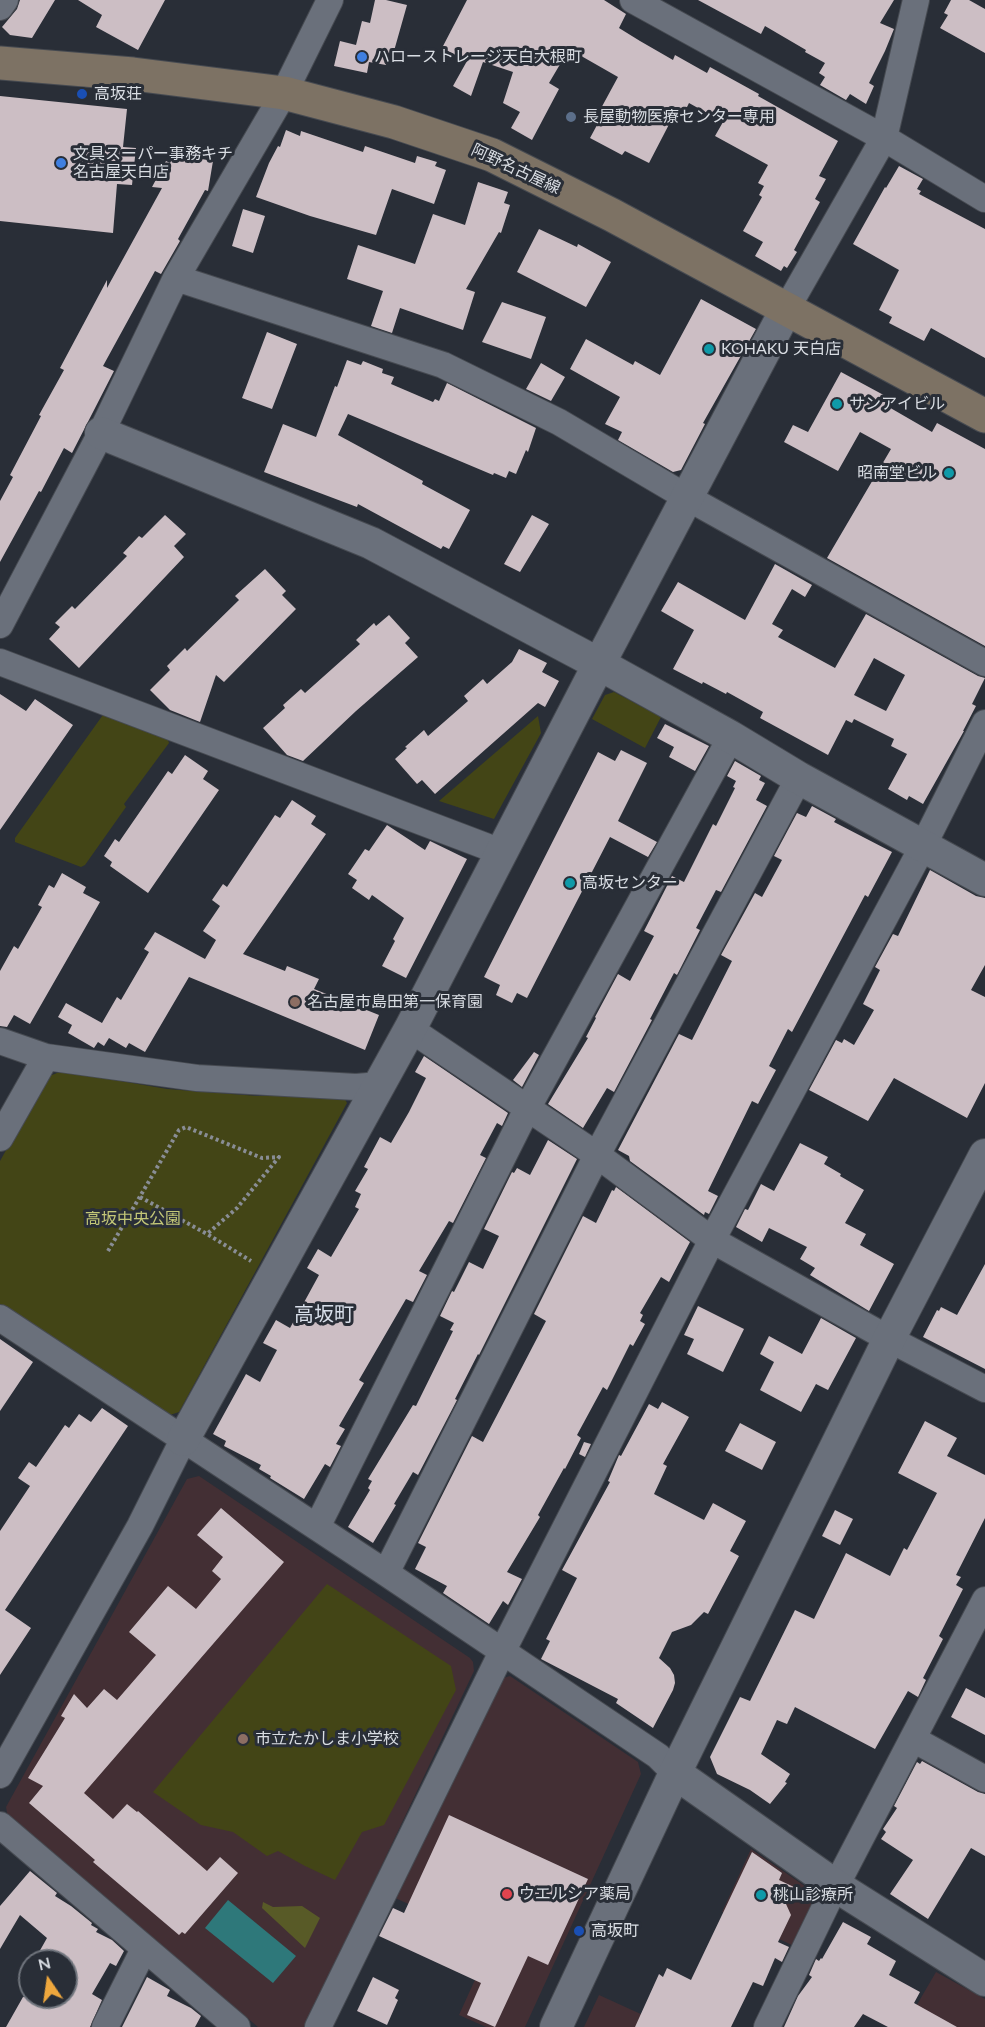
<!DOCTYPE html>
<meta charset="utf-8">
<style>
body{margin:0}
#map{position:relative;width:985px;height:2027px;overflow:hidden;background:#292e37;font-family:Lato,sans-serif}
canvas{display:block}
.north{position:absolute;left:18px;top:1949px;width:60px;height:60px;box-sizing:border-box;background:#292e37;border:2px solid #6f747c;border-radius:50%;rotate:347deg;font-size:16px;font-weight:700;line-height:24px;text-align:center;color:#d9dde3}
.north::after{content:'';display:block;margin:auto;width:21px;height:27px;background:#eea73d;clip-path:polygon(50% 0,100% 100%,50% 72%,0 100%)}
</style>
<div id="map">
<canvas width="985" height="2027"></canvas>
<div class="north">N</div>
</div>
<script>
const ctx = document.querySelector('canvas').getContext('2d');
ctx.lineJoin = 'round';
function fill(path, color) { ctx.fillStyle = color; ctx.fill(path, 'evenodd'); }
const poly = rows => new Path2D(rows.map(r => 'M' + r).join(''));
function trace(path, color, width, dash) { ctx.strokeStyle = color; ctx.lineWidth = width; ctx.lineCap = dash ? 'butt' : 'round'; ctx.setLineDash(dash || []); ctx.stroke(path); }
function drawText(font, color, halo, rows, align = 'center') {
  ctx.font = font + ' Lato,"Noto Sans JP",sans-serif'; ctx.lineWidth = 6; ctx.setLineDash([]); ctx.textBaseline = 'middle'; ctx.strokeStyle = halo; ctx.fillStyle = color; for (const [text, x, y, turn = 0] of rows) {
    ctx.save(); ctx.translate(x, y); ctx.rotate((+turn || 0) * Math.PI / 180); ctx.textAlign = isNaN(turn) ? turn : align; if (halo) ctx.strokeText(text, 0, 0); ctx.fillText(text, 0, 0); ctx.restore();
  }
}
const commercial = poly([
 [199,1476,470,1658,473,1662,474,1671,305,2027,258,2027,8,1818,6,1807,187,1479],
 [510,1676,638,1762,641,1774,525,2027,486,2027,459,2015,492,1942,393,1897,497,1680],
 [751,1849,812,1891,816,1903,796,1947,722,1912],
 [936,1972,985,1999,985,2027,904,2027],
 [599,1995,667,2026,667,2027,584,2027]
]);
const green = poly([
 [614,692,661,717,645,748,592,719,605,695],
 [105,712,167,737,169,743,124,804,126,807,85,865,81,867,15,842,15,838],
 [538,716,541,733,494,819,439,801],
 [62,1071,167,1089,257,1096,342,1094,347,1103,179,1412,167,1416,0,1307,0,1161,47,1077],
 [327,1584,451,1666,456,1690,384,1825,362,1832,335,1880,305,1866,278,1851,267,1856,233,1832,201,1825,153,1792]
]);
const forest = poly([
 [263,1902,273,1907,302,1906,320,1918,305,1948,262,1908]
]);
const water = poly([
 [228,1900,296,1956,273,1983,205,1928]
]);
const building = poly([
 [20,0,55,0,32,38,10,35,2,27,17,9],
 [78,0,165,0,138,50,96,27,102,15],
 [375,0,386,0,407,5,394,51,390,50,386,65,369,62,367,73,334,66,340,41,356,45,362,21,370,23],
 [467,0,604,0,626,14,619,28,640,41,673,60,675,55,707,73,710,67,759,94,758,96,838,141,819,176,826,179,815,199,820,202,794,250,797,252,787,268,784,266,781,271,755,256,763,242,743,231,762,197,759,195,764,186,758,183,768,165,715,136,723,122,689,103,684,113,677,109,649,163,625,151,622,155,590,138,603,114,599,112,618,77,569,49,549,83,559,89,532,140,511,128,520,112,503,103,513,72,483,62,471,96,453,86,467,61,442,48],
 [698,0,894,0,880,23,894,29,885,51,869,83,874,86,866,104,850,94,846,100,820,85,825,77,819,73,825,63,805,52,806,50,765,26,761,34],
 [951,0,969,0,985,9,985,53,940,28,948,15,944,13],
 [0,96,127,109,123,147,136,148,132,185,117,184,113,233,0,221],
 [286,130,300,136,301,131,363,152,365,146,415,163,417,156,437,162,435,166,446,170,434,204,392,189,376,235,310,216,256,197,269,163,278,146,280,147],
 [178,149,196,158,213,161,208,191,205,190,178,239,180,241,161,274,155,271,103,366,114,371,72,453,64,448,41,492,39,491,0,562,0,501,13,477,10,475,41,416,39,415,64,370,60,368,107,280,107,288,162,188,152,187,166,161,170,163],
 [899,166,923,179,917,189,921,191,919,194,985,229,985,358,931,328,924,341,889,323,892,317,879,310,899,270,853,244,885,187,886,188],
 [478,182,508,192,504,203,510,205,501,233,499,232,466,289,475,292,463,330,400,308,392,333,371,326,383,291,347,279,358,245,415,264,433,214,465,225],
 [243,209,265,216,253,253,232,246],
 [539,229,577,247,578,244,611,262,586,307,517,272],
 [701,299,756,329,703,423,705,424,681,470,673,472,618,440,622,432,605,424,620,397,570,369,586,339,633,365,635,361,660,375],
 [502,302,546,317,531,359,482,342],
 [267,332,297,344,272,409,242,398],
 [347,360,361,365,363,361,383,369,382,373,394,377,391,384,433,402,435,399,439,401,447,383,536,428,528,452,526,450,516,474,509,471,506,478,494,473,493,475,348,414,338,435,423,481,422,484,470,510,449,549,443,546,441,549,358,504,357,507,264,472,283,424,316,437,335,386,337,387],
 [541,363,565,377,551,401,526,389],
 [841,372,891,399,887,406,932,432,937,423,985,449,985,646,827,558,891,449,860,432,838,471,784,442,793,425,808,432],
 [165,515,186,534,174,546,184,557,79,668,49,639,60,627,55,623,72,606,75,609,127,556,123,553,139,536,142,538],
 [532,515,549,524,520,572,504,564],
 [775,564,812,585,805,597,792,589,772,624,783,630,778,637,835,668,866,614,978,676,985,678,972,704,976,706,963,731,964,731,923,804,909,796,907,800,888,789,907,754,891,746,894,739,854,719,852,723,846,720,828,755,760,718,763,712,727,692,726,694,703,682,702,684,673,669,694,630,661,611,678,582,745,620],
 [874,658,905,675,886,711,854,695],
 [265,569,286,591,282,595,296,609,224,682,216,675,200,722,170,710,150,690,170,670,167,666,185,648,187,651,239,600,235,596],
 [389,615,410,638,405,643,418,657,356,711,303,761,287,755,263,728,285,708,283,705,301,689,305,693,360,644,356,640,374,623,376,626],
 [519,649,547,663,542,672,559,681,545,707,538,703,435,794,422,780,417,784,395,759,407,748,405,747,424,730,428,736,468,701,464,696,483,679,487,684,512,662],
 [0,694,26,711,35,699,73,725,0,830],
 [665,724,709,746,695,771,669,757,674,747,657,738],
 [621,750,647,763,618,821,657,842,648,857,610,837,527,998,517,993,512,1003,496,995,500,985,484,977,598,752,615,761],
 [185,755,208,771,203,779,219,790,148,893,110,866,112,862,104,856,115,839,119,842,168,771,172,774],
 [735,761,761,776,759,780,765,783,756,800,767,806,721,892,716,890,696,928,700,930,677,975,674,973,650,1019,652,1020,614,1092,607,1088,583,1128,548,1104,588,1038,586,1037,596,1018,595,1017,618,974,630,981,654,936,644,931,672,876,684,882,713,824,716,826,735,788,733,787,736,781,727,776],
 [292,800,316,816,311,824,326,834,243,954,285,971,287,966,319,979,314,989,379,1015,365,1050,189,977,145,1052,129,1043,126,1048,109,1038,104,1046,98,1042,94,1048,68,1033,72,1025,58,1017,66,1003,102,1023,117,997,121,1000,149,952,144,949,155,932,205,959,216,940,203,931,220,906,212,900,223,884,227,887,275,815,280,818],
 [812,806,836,819,834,822,892,852,868,897,865,895,792,1032,788,1029,769,1066,776,1070,758,1104,752,1101,708,1191,718,1196,709,1214,705,1212,704,1215,630,1161,629,1156,618,1150,679,1034,692,1040,732,961,721,955,755,893,762,897,782,860,774,856,797,813,806,817],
 [387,825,425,850,430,841,467,859,406,978,382,966,395,941,393,939,404,918,372,895,369,900,352,888,357,880,348,874,365,849,369,851],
 [930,870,976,896,985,898,985,965,971,990,985,997,985,1083,967,1118,894,1078,868,1121,809,1090,836,1040,842,1043,844,1039,854,1045,874,1010,863,1004,880,970,875,967,893,934,898,936],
 [62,873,86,887,83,893,100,902,30,1024,14,1015,7,1027,0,1026,0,971,14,946,18,949,42,907,38,905,49,885,54,888],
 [534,1052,539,1055,522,1087,513,1080],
 [424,1056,508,1113,502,1126,497,1123,480,1155,486,1158,453,1223,449,1221,419,1271,427,1275,413,1302,406,1299,359,1380,364,1383,339,1426,345,1429,336,1444,341,1446,330,1467,325,1464,304,1499,270,1478,271,1476,259,1469,261,1465,224,1446,226,1441,213,1434,246,1374,260,1382,277,1350,263,1343,276,1320,290,1328,319,1275,307,1268,318,1249,331,1257,359,1209,355,1207,361,1194,355,1191,368,1169,364,1167,380,1137,391,1143,409,1112,426,1078,415,1072],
 [548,1140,577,1159,479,1355,478,1354,455,1399,457,1400,418,1475,413,1472,394,1504,396,1505,373,1543,348,1527,370,1490,368,1488,372,1481,368,1479,413,1405,416,1406,453,1331,450,1330,454,1323,440,1316,452,1291,454,1292,469,1262,483,1269,499,1236,484,1229,512,1172,514,1173,517,1168,530,1175],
 [800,1143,828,1157,824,1164,841,1174,840,1176,864,1190,845,1223,866,1234,860,1245,894,1264,869,1311,810,1275,815,1268,800,1259,807,1247,769,1228,762,1242,736,1227,745,1209,748,1210,761,1184,774,1191],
 [616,1187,690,1242,669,1282,661,1277,640,1313,643,1315,640,1321,645,1324,633,1346,630,1344,607,1390,603,1387,577,1435,581,1438,565,1469,564,1468,538,1515,540,1517,507,1572,522,1579,508,1605,503,1601,489,1624,443,1593,447,1586,415,1569,426,1547,418,1543,472,1436,483,1442,546,1321,534,1314,583,1216,596,1223,612,1190,614,1191],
 [985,1264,985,1369,923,1337,937,1310,939,1311,941,1307,957,1315],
 [698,1306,744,1329,723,1372,687,1354,694,1339,684,1335],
 [821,1318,856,1338,828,1390,816,1384,801,1412,760,1390,774,1362,760,1354,769,1336,802,1354],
 [0,1339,33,1362,0,1411],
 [662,1402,689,1417,663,1464,667,1466,654,1494,704,1520,713,1503,746,1521,730,1551,739,1556,708,1614,704,1612,691,1625,672,1632,659,1658,670,1668,674,1675,675,1683,673,1690,653,1728,616,1703,618,1699,541,1659,550,1641,546,1639,577,1578,562,1570,610,1482,608,1481,619,1455,621,1456,649,1404,658,1409],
 [102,1408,128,1426,5,1610,31,1628,0,1675,0,1531,30,1486,18,1478,29,1462,36,1467,65,1425,69,1428,79,1414,91,1422],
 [925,1421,957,1438,947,1456,985,1475,985,1518,956,1575,961,1577,956,1585,963,1589,939,1636,943,1639,923,1678,926,1680,918,1697,908,1691,875,1749,795,1707,787,1724,777,1720,761,1754,790,1774,785,1782,787,1783,770,1804,750,1790,717,1774,710,1757,740,1697,750,1701,795,1610,814,1619,846,1553,890,1576,904,1548,907,1550,937,1493,898,1473],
 [740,1423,776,1442,762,1470,725,1451],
 [584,1442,591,1444,585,1457,579,1454],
 [221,1508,284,1562,84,1793,113,1819,127,1804,137,1812,138,1811,207,1871,220,1857,238,1873,185,1934,182,1932,179,1935,93,1862,95,1860,29,1803,43,1786,28,1778,65,1718,61,1716,74,1694,87,1708,104,1689,117,1700,156,1655,129,1632,168,1586,196,1609,221,1579,212,1571,223,1557,197,1535],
 [835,1510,853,1519,840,1545,822,1536],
 [966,1688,985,1698,985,1735,951,1717],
 [922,1761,978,1792,985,1794,985,1856,971,1848,928,1919,890,1894,913,1860,881,1839,886,1832,883,1829,897,1808,894,1806,917,1762,920,1764],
 [449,1815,588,1879,548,1965,528,1956,495,2027,467,2015,481,1983,379,1936,393,1908,404,1913],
 [752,1852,782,1873,779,1880,794,1887,786,1904,791,1915,778,1942,789,1947,782,1962,775,1958,763,1986,753,1982,731,2027,635,2027,659,1974,663,1977,667,1968,691,1980],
 [30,1871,57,1893,55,1896,71,1906,92,1923,91,1925,98,1929,96,1932,112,1940,124,1951,116,1966,110,1963,92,1994,102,2000,90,2027,6,2027,23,1997,66,1997,66,1961,34,1961,47,1938,20,1915,0,1949,0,1906],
 [843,1922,871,1937,867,1944,896,1961,889,1975,920,1992,914,2003,957,2027,888,2027,863,2014,854,2027,784,2027,798,1996,812,1977,809,1975,816,1959,819,1961,821,1958,822,1959],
 [147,1977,170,1990,167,1996,191,2008,201,2016,195,2027,122,2027],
 [373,1977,399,1990,395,1998,398,2000,387,2025,357,2011]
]);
const path = poly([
 [140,1197,207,1234,251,1261],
 [108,1251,179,1130,186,1127,262,1158,279,1157,237,1208,207,1234]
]);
const minor = poly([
 [633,0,884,138,985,199],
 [0,7,5,0],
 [176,278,443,365,559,422,688,498,985,663],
 [787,308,884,138,916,0],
 [0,625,101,433,176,278,284,93,330,0],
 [0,662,501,852],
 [410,1029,597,1155,712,1240,889,1339,985,1389],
 [0,1041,46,1057,197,1078,356,1087,380,1085],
 [0,1138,46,1057],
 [0,1318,386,1573,658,1756,675,1773],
 [317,1527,527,1109,731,737],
 [386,1573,597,1155,799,778],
 [913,1739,985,1779],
 [0,1775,140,1526,183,1440],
 [0,1825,237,2027],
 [105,2027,144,1949],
 [318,2027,502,1652,712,1240,923,846,985,723],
 [767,2027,827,1903,985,1600]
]);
const tertiary = poly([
 [101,433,371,543,599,664,731,737,799,778,985,880],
 [183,1440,410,1029,599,664,787,308],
 [675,1773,836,1886,985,1980],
 [556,2027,675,1773,889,1339,985,1155]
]);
const secondary = poly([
 [0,63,133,74,284,93,394,122,492,155,612,215,985,416]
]);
const markers = [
 [362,57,6,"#3f7fe0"],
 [82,94,6,"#1a4fb4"],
 [571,117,6,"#5c6f8a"],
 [61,163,6,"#3f7fe0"],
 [709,349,6,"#0f9aa8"],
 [837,404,6,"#0f9aa8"],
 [949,473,6,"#0f9aa8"],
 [570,883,6,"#0f9aa8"],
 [295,1002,6,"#8d6e63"],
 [243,1739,6,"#8d6e63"],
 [507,1894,6,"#e0444e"],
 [761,1895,6,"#0f9aa8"],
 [579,1931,6,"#1a4fb4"]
];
const poiNames = [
 ["ハローストレージ天白大根町",374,57],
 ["高坂荘",94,94],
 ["長屋動物医療センター専用",583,117],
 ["文具スーパー事務キチ",73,154],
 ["名古屋天白店",73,172],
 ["KOHAKU 天白店",721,349],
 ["サンアイビル",849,404],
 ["昭南堂ビル",937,473,"right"],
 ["高坂センター",582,883],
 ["名古屋市島田第一保育園",307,1002],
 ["市立たかしま小学校",255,1739],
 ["ウエルシア薬局",519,1894],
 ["桃山診療所",773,1895],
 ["高坂町",591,1931]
];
const streetNames = [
 ["阿野名古屋線",516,169,25]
];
const parkNames = [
 ["高坂中央公園",133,1219]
];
const quarterNames = [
 ["高坂町",324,1315]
];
fill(commercial, '#432f34');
fill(green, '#434516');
fill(forest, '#585a27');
fill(water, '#2e787a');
fill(building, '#ccbec4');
trace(minor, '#464a51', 28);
trace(tertiary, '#464a51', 34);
trace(secondary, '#464a51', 35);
trace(path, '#898d95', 4, [3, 3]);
trace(minor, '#6a707b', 26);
trace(tertiary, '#6a707b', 32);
trace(secondary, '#7d7264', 33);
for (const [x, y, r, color] of markers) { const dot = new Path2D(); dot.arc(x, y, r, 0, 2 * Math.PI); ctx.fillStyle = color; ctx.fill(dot); trace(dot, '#292e37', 2); }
drawText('16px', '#d9dde3', '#292e37', poiNames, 'left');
drawText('16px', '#d9dde3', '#292e37', streetNames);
drawText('16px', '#c3c777', '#292e37', parkNames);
drawText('20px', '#d8dfea', '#292e37', quarterNames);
</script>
